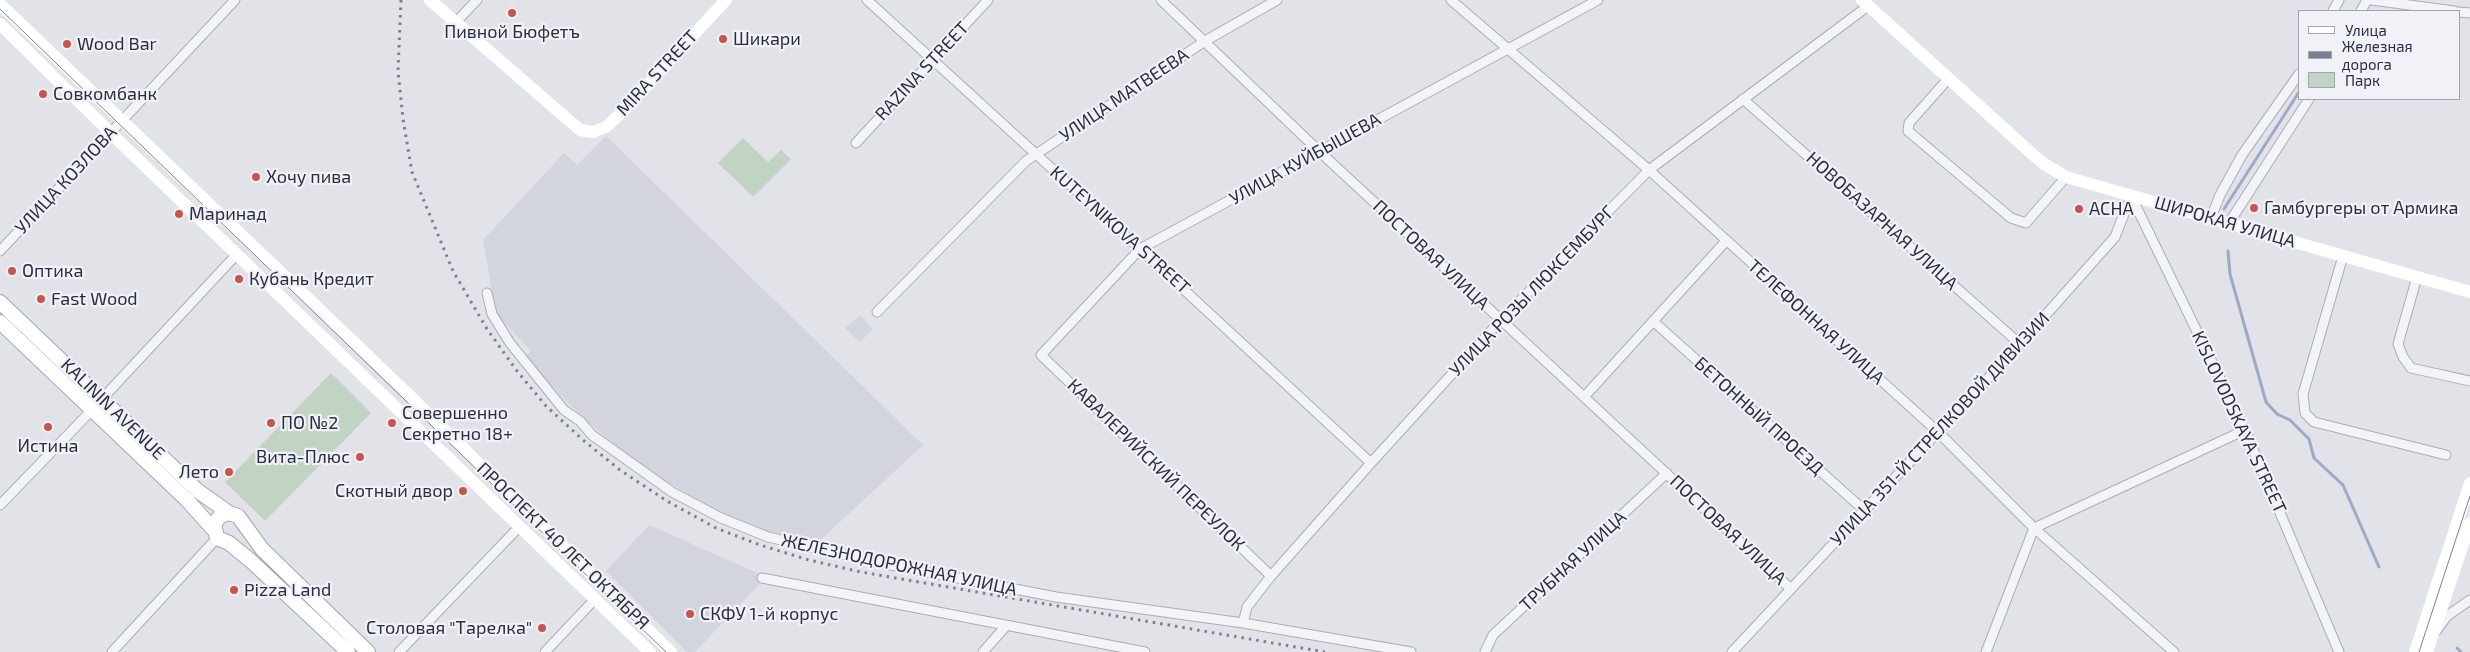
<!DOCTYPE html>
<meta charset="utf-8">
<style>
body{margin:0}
#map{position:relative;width:2470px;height:652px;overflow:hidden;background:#e1e3e9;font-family:"Exo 2",sans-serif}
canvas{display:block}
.legend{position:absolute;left:2298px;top:10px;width:162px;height:90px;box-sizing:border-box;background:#f1f2f7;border:1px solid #a1a4ae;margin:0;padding:6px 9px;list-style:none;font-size:15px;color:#2a2e40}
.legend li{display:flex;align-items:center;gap:10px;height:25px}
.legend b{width:25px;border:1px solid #a1a4ae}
</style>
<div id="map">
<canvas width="2470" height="652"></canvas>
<ul class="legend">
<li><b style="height:6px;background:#fff"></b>Улица</li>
<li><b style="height:6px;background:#7b7f92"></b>Железная дорога</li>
<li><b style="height:14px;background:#c3d3c3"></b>Парк</li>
</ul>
</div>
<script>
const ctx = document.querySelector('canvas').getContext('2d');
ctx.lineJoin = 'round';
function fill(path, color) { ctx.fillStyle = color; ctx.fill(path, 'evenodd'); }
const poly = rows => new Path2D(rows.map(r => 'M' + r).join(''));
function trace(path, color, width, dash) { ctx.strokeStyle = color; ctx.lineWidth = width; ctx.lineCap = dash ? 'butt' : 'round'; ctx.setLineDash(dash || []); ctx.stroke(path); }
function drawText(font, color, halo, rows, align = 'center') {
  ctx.font = font + ' "Exo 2",sans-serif'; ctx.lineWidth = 4.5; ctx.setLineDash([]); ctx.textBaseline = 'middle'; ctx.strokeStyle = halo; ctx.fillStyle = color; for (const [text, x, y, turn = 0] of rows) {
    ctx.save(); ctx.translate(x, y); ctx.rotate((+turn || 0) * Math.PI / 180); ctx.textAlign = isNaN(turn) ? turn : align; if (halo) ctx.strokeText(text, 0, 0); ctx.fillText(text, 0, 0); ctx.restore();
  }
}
const built = poly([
 [606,136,923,445,814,546,769,533,715,510,669,483,623,451,586,421,524,358,531,351,496,314,483,240,564,153,577,165],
 [860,315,873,329,860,342,845,328],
 [649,525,766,577,695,652,687,652,606,571]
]);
const green = poly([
 [743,138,768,162,781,150,791,159,753,197,718,163],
 [331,373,371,413,265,521,225,482]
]);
const stream = poly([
 [2224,209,2299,92],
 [2228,251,2230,274,2266,402,2277,414,2290,420,2309,439,2314,458,2343,485,2379,567],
 [2457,648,2461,652]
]);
const street = poly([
 [867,0,1140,249,1371,463],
 [1161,0,1320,152,1791,589],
 [1451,0,1649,170,1938,432,2034,528,2174,652],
 [2372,0,2454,11],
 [2333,11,2339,0],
 [2361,11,2367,0],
 [2459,12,2470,13],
 [457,21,477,0],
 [1948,79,1909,123,1908,131,2011,218,2026,223,2066,177],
 [1743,99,2020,344],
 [856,143,988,0],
 [2131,196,2245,430,2339,652],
 [2211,218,2220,195,2242,155,2299,74],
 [2229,223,2309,99],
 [0,251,235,0],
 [2343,256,2303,394,2305,413,2314,422,2446,455],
 [2417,277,2398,344,2403,357,2411,368,2470,381],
 [487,293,492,314,510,343,564,410,580,421,592,435,672,492,721,518,768,537,886,564,1056,597,1243,623,1411,652],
 [877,312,1026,161,1205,41,1277,0],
 [1653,321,1865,511],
 [1585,396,1726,241],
 [102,399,237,254],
 [0,505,92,410],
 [1271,576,1041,355,1140,249,1598,0],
 [762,578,1145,652],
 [1243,623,1247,607,1271,576,1371,463,1501,320,1649,170,1868,6],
 [2437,630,2447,616,2470,600],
 [112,652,217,538],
 [399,652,520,526],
 [545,652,595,599],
 [983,652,1006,626],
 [1485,652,1493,635,1667,473],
 [1732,652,2020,344,2115,237,2131,196],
 [1986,652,2034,528,2245,430]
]);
const secondary = poly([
 [430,0,580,130,593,132,606,127,624,110,726,0],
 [1862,0,2030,152,2044,164,2066,177,2470,292],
 [0,4,407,393,671,652],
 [0,24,122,144,650,652],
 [2415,652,2470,483],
 [2427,652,2470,523]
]);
const primary = poly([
 [0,302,198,491,229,513,238,516,262,549,368,652],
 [0,322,188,501,213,529],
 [229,513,220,516,214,524,217,538,229,543,251,561,348,652]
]);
const tram = poly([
 [0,9,666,652],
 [2419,652,2470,496]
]);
const rail = poly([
 [401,0,398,71,403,119,412,172,453,271,487,329,517,371,546,406,583,440,620,470,667,501,716,528,760,545,809,560,861,572,1325,652]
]);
const markers = [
 [512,13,5,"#c8544d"],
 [723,39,5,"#c8544d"],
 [67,44,5,"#c8544d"],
 [43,94,5,"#c8544d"],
 [256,177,5,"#c8544d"],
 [2254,208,5,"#c8544d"],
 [2079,209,5,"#c8544d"],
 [179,214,5,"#c8544d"],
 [12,271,5,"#c8544d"],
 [239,279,5,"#c8544d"],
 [41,299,5,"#c8544d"],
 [271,423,5,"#c8544d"],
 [392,423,5,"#c8544d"],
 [48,427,5,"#c8544d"],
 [360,457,5,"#c8544d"],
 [229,472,5,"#c8544d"],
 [463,491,5,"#c8544d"],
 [234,590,5,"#c8544d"],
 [690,614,5,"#c8544d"],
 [542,628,5,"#c8544d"]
];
const poiNames = [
 ["Пивной Бюфетъ",512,32,"center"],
 ["Шикари",733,39],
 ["Wood Bar",77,44],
 ["Совкомбанк",53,94],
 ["Хочу пива",266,177],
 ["Гамбургеры от Армика",2264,208],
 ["АСНА",2089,209],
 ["Маринад",189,214],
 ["Оптика",22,271],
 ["Кубань Кредит",249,279],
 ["Fast Wood",51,299],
 ["Совершенно",402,413],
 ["Секретно 18+",402,434],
 ["ПО №2",281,423],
 ["Истина",48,446,"center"],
 ["Вита-Плюс",350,457,"right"],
 ["Лето",219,472,"right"],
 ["Скотный двор",453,491,"right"],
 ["Pizza Land",244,590],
 ["СКФУ 1-й корпус",700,614],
 ["Столовая \"Тарелка\"",532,628,"right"]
];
const streetNames = [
 ["RAZINA STREET",922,71,-47],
 ["MIRA STREET",657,73,-47],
 ["УЛИЦА МАТВЕЕВА",1124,95,-34],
 ["УЛИЦА КУЙБЫШЕВА",1305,159,-29],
 ["УЛИЦА КОЗЛОВА",66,180,-47],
 ["НОВОБАЗАРНАЯ УЛИЦА",1882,221,42],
 ["ШИРОКАЯ УЛИЦА",2225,222,16],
 ["KUTEYNIKOVA STREET",1120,230,42],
 ["ПОСТОВАЯ УЛИЦА",1431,255,43],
 ["УЛИЦА РОЗЫ ЛЮКСЕМБУРГ",1532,291,-46],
 ["ТЕЛЕФОННАЯ УЛИЦА",1816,322,42],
 ["KALININ AVENUE",113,409,44],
 ["БЕТОННЫЙ ПРОЕЗД",1759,416,42],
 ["KISLOVODSKAYA STREET",2239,422,65],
 ["УЛИЦА 351-Й СТРЕЛКОВОЙ ДИВИЗИИ",1940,429,-47],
 ["КАВАЛЕРИЙСКИЙ ПЕРЕУЛОК",1156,465,44],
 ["ПОСТОВАЯ УЛИЦА",1728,530,43],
 ["ПРОСПЕКТ 40 ЛЕТ ОКТЯБРЯ",563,546,44],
 ["ТРУБНАЯ УЛИЦА",1573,561,-43],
 ["ЖЕЛЕЗНОДОРОЖНАЯ УЛИЦА",899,565,12]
];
fill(built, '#d3d5de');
fill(green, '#c3d3c3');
trace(stream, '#9ea9c7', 3);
trace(street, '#aaadb6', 11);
trace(primary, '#a1a5b4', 16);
trace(street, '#f4f4f8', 9);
trace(secondary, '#fff', 12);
trace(primary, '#fff', 14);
trace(tram, '#7b7f92', 1);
trace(rail, '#7b7f92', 3, [2.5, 5]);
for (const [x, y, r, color] of markers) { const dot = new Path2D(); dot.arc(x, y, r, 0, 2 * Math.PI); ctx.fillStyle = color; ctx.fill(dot); trace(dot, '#f1f2f7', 2); }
drawText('18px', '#2a2e40', '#f1f2f7', poiNames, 'left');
drawText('18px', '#2a2e40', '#f1f2f7', streetNames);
</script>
